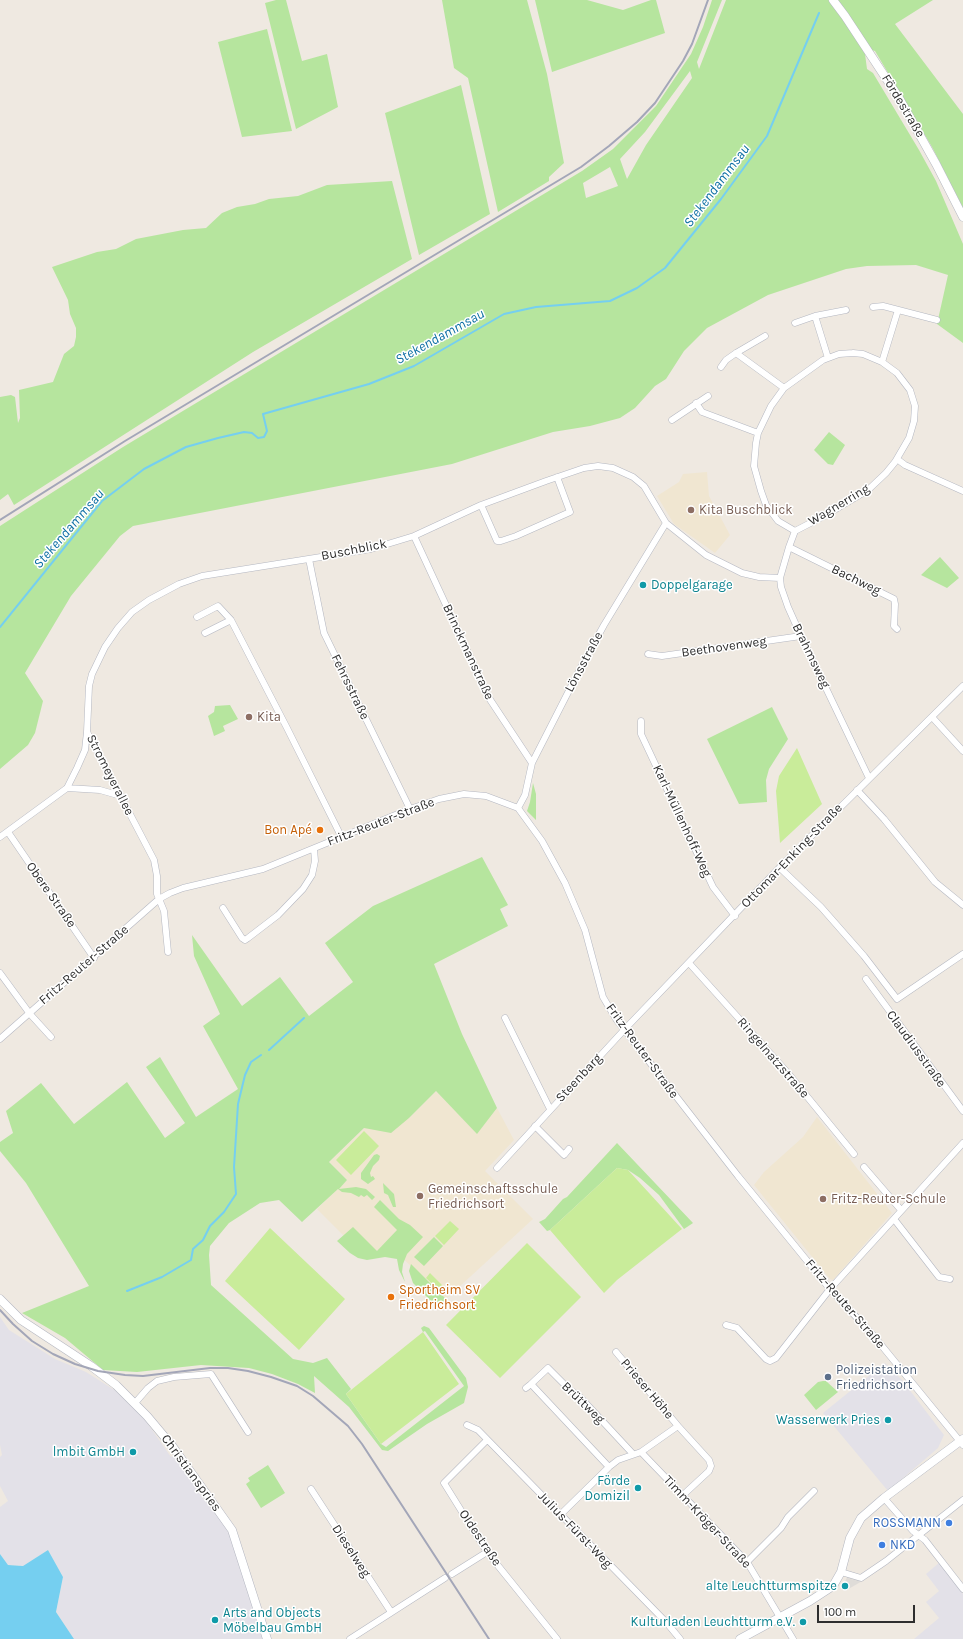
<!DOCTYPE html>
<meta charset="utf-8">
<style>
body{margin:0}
#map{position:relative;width:963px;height:1639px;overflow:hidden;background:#efe9e1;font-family:Karla,sans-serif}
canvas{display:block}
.scale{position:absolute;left:817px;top:1605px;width:98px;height:18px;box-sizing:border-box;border:2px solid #2e2e2e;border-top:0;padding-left:5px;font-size:12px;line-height:14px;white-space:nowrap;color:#2e2e2e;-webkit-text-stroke:3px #fff;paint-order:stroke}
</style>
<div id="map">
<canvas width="963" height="1639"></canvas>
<div class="scale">100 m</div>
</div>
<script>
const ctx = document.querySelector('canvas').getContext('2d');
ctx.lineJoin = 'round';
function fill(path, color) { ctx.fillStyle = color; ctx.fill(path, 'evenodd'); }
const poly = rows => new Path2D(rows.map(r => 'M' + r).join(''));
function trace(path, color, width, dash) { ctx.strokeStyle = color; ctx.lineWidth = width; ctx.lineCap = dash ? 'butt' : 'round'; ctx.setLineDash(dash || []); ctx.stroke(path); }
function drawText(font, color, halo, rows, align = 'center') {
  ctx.font = font + ' Karla,sans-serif'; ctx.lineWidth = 3; ctx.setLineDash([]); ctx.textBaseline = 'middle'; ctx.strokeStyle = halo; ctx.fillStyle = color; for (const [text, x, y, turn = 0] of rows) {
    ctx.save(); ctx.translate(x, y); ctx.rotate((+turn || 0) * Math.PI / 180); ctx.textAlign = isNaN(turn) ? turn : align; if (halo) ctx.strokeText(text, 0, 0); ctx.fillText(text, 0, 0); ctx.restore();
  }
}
const industrial = poly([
 [0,1317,9,1330,55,1359,86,1372,116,1391,143,1417,171,1457,175,1455,199,1493,225,1526,233,1542,263,1639,74,1639,56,1612,63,1577,48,1550,23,1566,8,1565,0,1554,0,1507,8,1501,0,1486,0,1457,2,1455,0,1445],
 [885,1363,902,1380,944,1435,938,1448,888,1491,823,1413],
 [940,1562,963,1594,963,1639,914,1639,939,1618,926,1602,939,1591,926,1574]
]);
const education = poly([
 [707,472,709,496,730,535,715,553,674,524,657,496,679,482,683,474],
 [436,1091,477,1133,497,1108,514,1140,485,1171,533,1219,446,1299,397,1253,373,1257,355,1247,317,1209,347,1180,329,1162,364,1128,409,1118],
 [817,1117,892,1213,833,1280,830,1279,754,1185,764,1172,803,1137]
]);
const green = poly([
 [276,0,286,0,302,61,327,54,338,107,296,129,265,3],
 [442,0,527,0,547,74,564,163,549,177,549,181,498,212,468,78,454,68],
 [535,0,587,0,623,10,651,0,656,0,665,33,552,72],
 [712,0,722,0,697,62,699,69,726,0,933,0,895,24,963,114,963,208,932,147,875,51,871,50,865,54,867,69,873,73,919,150,936,181,963,244,963,343,937,324,948,275,916,265,867,266,846,269,768,295,707,328,684,351,666,379,655,386,635,408,620,418,590,426,553,432,452,464,133,526,120,536,71,596,25,673,43,701,35,733,28,745,0,769,0,526,123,447,582,171,613,149,656,106,691,54,703,27],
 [690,71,692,78,646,145,627,179,620,159,645,132],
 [610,167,618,186,586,198,583,183],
 [267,29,292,131,242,137,218,42],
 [461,85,490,214,419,255,385,113],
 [392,181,412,259,253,352,14,505,8,494,0,500,0,397,11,395,15,397,18,423,20,418,19,390,53,382,64,354,74,346,76,337,76,328,70,314,68,300,52,267,97,252,116,249,136,239,183,230,206,228,222,213,237,207,255,204,269,199,298,196,327,185],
 [829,432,845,445,833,465,828,464,814,450],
 [940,557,959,578,947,588,921,575],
 [230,705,238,719,223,726,225,731,214,736,208,716,214,712,215,706],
 [772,707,788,739,769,769,766,780,767,802,739,804,707,739],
 [533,783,536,794,536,820,527,811,530,802],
 [482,857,508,905,500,909,508,926,434,964,462,1034,497,1108,477,1134,436,1091,409,1118,391,1133,364,1128,329,1162,347,1180,339,1189,356,1187,366,1189,375,1197,372,1200,367,1195,364,1197,361,1195,359,1197,351,1193,342,1192,338,1189,302,1222,279,1200,260,1203,229,1223,210,1246,209,1255,211,1285,293,1359,313,1363,327,1358,351,1389,346,1394,381,1444,386,1447,464,1386,425,1331,423,1332,421,1328,424,1326,429,1328,466,1378,468,1387,464,1403,427,1424,388,1451,382,1450,349,1407,314,1376,315,1393,298,1384,272,1374,249,1368,201,1365,137,1372,103,1370,65,1338,22,1313,89,1286,26,1183,0,1151,0,1142,13,1133,6,1111,41,1083,74,1124,127,1082,165,1138,185,1123,146,1067,160,1057,196,1117,238,1089,203,1026,220,1014,194,956,192,935,242,1006,280,977,309,1016,353,982,325,943,373,906],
 [617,1143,693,1223,684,1229,659,1195,640,1178,628,1170,617,1168,550,1230,547,1231,539,1222,545,1219,563,1199,567,1197],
 [377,1154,380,1156,379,1160,373,1166,370,1173,371,1177,373,1176,375,1179,368,1184,361,1179,361,1173,374,1155],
 [383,1183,394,1194,396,1207,393,1207,388,1195,384,1193],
 [380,1200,399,1219,410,1225,423,1237,407,1254,403,1264,402,1272,405,1282,399,1270,397,1259,385,1257,367,1260,358,1258,350,1253,337,1241,353,1227,377,1251,397,1230,374,1207],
 [434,1237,443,1246,424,1266,414,1257],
 [411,1264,446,1299,438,1308,413,1283,409,1271],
 [823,1381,826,1381,838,1392,816,1410,804,1395,818,1382],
 [268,1465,285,1493,261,1508,246,1484,250,1481,248,1478]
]);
const pitch = poly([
 [797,748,822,804,780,843,776,791,779,776],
 [364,1131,379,1146,351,1175,336,1160],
 [617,1168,628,1170,682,1229,617,1280,604,1293,550,1230],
 [450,1221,459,1229,444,1245,435,1236],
 [270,1228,345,1299,299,1350,225,1281],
 [527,1243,581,1297,500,1378,446,1325],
 [430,1273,443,1286,439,1290,426,1278],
 [423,1332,459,1384,381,1444,346,1394]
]);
const plaza = poly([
 [850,1571,860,1575,864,1580,845,1591,842,1588]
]);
const water = poly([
 [48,1550,63,1577,56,1612,74,1639,0,1639,0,1554,8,1565,23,1566]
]);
const stream = poly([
 [0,627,102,501,144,469,186,447,218,438,244,432,252,433,258,438,264,437,267,431,263,414,369,384,414,366,504,314,536,307,610,301,637,288,665,268,721,199,767,136,819,13],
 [269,1050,304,1018],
 [127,1291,162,1277,191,1260,193,1249,203,1240,210,1226,224,1212,236,1194,234,1167,238,1104,245,1075,251,1062,261,1055]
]);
const street = poly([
 [873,307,883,306,937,320],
 [815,316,828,358],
 [795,323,815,316,846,310],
 [736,353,784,388],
 [853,353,863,354,882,362,897,373,910,390,915,406,914,421,909,438,895,462,886,473,868,490,826,515,795,531,778,521,766,505,761,491,754,466,756,443,758,433,771,406,784,388,823,360,839,354,853,353],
 [882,362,898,310],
 [721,367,726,360,736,353,765,336],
 [696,403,702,412,758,433],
 [672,420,708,396],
 [897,459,905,465,963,491],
 [481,505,497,541,501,541,516,536,570,512,557,477],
 [795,531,789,547,780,578,781,587,788,607,801,636,869,778],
 [414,536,489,698,532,763],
 [789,547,894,599,895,604,894,626,897,629],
 [309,559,324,633,410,809],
 [197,617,218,606,231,620,287,728,341,836],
 [205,633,231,620],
 [648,654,662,656,801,636],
 [932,717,963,751],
 [641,721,641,734,713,887,735,916],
 [67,788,100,790,121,796],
 [857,790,884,819,935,882,963,905],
 [518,808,525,795,532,763,581,667,604,625,666,523],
 [8,832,94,958],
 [0,837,67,788,77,768,85,750,87,732],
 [780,868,821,907,864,956,897,999,963,954],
 [223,908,242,938,245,940,248,938,278,915,303,889,312,875,315,861,314,849],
 [168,952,164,911,157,894,157,876,154,860,87,732,89,686,92,674,105,647,118,628,132,612,149,600,179,584,202,576,371,549,414,536,481,505,546,481,584,468,598,466,613,468,633,477,644,486,666,523,706,555,742,573,759,577,780,578],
 [689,963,787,1072,854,1154],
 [0,973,30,1014,51,1037],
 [866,979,963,1111],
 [505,1018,550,1109],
 [0,1039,159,899,170,893,183,888,263,869,410,809,439,799,464,794,486,796,518,808,542,841,565,883,585,930,603,997,616,1019,738,1176,830,1289,873,1335,963,1445],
 [535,1126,564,1155,569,1149],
 [864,1167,901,1210],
 [497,1168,624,1030,783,864,963,686],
 [894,1219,939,1277,950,1279],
 [726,1325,737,1328,766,1359,770,1361,776,1358,830,1289,963,1143],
 [616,1352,678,1426],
 [531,1384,548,1368,569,1389,580,1397,633,1454],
 [526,1388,531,1384,609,1467],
 [135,1403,148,1388,157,1381,174,1377,211,1374,248,1432],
 [467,1425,478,1430,666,1622,680,1639],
 [487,1440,444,1483,487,1552,557,1639],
 [641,1452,747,1562,793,1639],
 [311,1489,391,1612],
 [884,1498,913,1531,925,1540,963,1589],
 [560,1515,609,1467,618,1460,641,1452,678,1426,709,1460,711,1466,709,1471,682,1496],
 [747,1562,781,1528,788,1517,814,1491],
 [841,1572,861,1578,886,1561,963,1500],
 [452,1574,487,1552],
 [350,1639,445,1578]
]);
const secondary = poly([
 [833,0,845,16,899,98,936,164,963,217],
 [0,1299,21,1320,91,1366,116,1385,147,1416,173,1447,232,1530,267,1639],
 [740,1639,810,1601,833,1586,841,1572,850,1538,861,1518,884,1498,963,1439]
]);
const rail = poly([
 [0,520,125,441,581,167,609,146,637,122,655,103,683,61,692,44,708,0],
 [0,1310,13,1324,32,1341,53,1354,75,1364,98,1371,125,1375,143,1376,210,1368,228,1368,248,1371,271,1377,297,1386,313,1396,348,1426,362,1444,489,1639]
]);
const markers = [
 [691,510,4,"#8d6e63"],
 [643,585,4,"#0f9aa8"],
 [249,717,4,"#8d6e63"],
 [320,830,4,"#e8710a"],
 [420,1196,4,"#8d6e63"],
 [823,1199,4,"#8d6e63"],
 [391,1297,4,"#e8710a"],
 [828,1377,4,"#5c6f8a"],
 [888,1420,4,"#0f9aa8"],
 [133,1452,4,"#0f9aa8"],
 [638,1488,4,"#0f9aa8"],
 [949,1523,4,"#3f7fe0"],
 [882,1545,4,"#3f7fe0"],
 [845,1586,4,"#0f9aa8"],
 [215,1620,4,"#0f9aa8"],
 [803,1622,4,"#0f9aa8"]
];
const streetNames = [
 ["Fördestraße",903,106,59],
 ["Wagnerring",839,505,-31],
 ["Buschblick",354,550,-11],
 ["Bachweg",856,580,26],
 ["Beethovenweg",724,647,-8],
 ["Brinckmanstraße",468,652,65],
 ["Brahmsweg",811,656,64],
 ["Lönsstraße",584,662,-62],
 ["Fehrsstraße",350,687,64],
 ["Stromeyerallee",110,775,63],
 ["Karl-Müllenhoff-Weg",682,821,65],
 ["Fritz-Reuter-Straße",381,822,-21],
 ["Ottomar-Enking-Straße",792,856,-46],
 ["Obere Straße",51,895,55],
 ["Fritz-Reuter-Straße",84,965,-41],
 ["Claudiusstraße",916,1049,54],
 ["Fritz-Reuter-Straße",642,1051,54],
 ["Ringelnatzstraße",773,1058,49],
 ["Steenbarg",579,1078,-47],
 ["Fritz-Reuter-Straße",845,1304,49],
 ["Prieser Höhe",647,1389,50],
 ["Brüttweg",583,1403,44],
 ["Christianspries",191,1473,54],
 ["Timm-Kröger-Straße",707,1522,47],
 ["Julius-Fürst-Weg",575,1530,46],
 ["Oldestraße",480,1538,56],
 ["Dieselweg",351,1551,57]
];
const educationNames = [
 ["Kita Buschblick",699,510],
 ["Kita",257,717],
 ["Gemeinschaftsschule",428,1189],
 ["Friedrichsort",428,1204],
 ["Fritz-Reuter-Schule",831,1199]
];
const cultureNames = [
 ["Doppelgarage",651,585,"left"],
 ["Wasserwerk Pries",880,1420],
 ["lmbit GmbH",125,1452],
 ["Förde",630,1481],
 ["Domizil",630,1496],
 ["alte Leuchtturmspitze",837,1586],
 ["Arts and Objects",223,1613,"left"],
 ["Möbelbau GmbH",223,1628,"left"],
 ["Kulturladen Leuchtturm e.V.",795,1622]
];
const foodNames = [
 ["Bon Apé",312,830],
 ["Sportheim SV",399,1290,"left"],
 ["Friedrichsort",399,1305,"left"]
];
const serviceNames = [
 ["Polizeistation",836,1370],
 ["Friedrichsort",836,1385]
];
const shopNames = [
 ["ROSSMANN",941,1523],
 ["NKD",890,1545,"left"]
];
const waterNames = [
 ["Stekendammsau",717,186,-53],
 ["Stekendammsau",440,337,-29],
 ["Stekendammsau",69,529,-49]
];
fill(industrial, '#e3e1e8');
fill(education, '#f0e6d1');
fill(green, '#b6e59e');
fill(pitch, '#c9ec9a');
fill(plaza, '#dfdcd8');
fill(water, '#75cff0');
trace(stream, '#75cff0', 2);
trace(street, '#b4b7c1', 7);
trace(secondary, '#b4b7c1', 9);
trace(street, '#fff', 6);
trace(secondary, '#fff', 8);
trace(rail, '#a3a6b8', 2);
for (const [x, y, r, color] of markers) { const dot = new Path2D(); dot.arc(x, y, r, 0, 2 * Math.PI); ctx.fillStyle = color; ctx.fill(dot); trace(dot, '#fff', 1.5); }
drawText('13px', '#2e2e2e', '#fff', streetNames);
drawText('13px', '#785e54', '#fff', educationNames, 'left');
drawText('13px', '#0d838f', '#fff', cultureNames, 'right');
drawText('13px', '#c56008', '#fff', foodNames, 'right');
drawText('13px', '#4e5e75', '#fff', serviceNames, 'left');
drawText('13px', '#366cbe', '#fff', shopNames, 'right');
drawText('italic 14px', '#0d6fa3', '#fff', waterNames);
</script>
